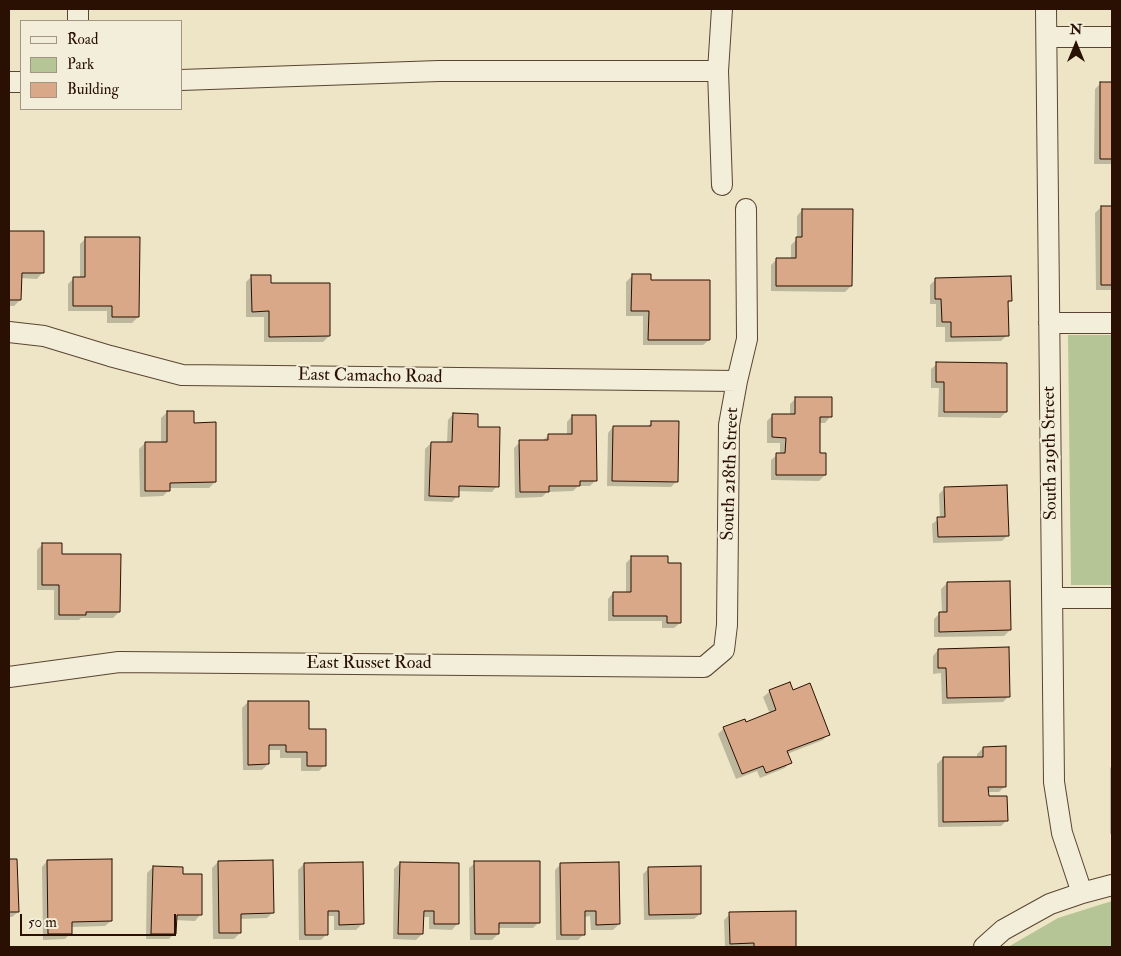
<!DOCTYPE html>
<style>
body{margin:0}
#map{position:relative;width:1121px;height:956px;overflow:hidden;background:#ede5c5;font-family:"IM FELL Double Pica",serif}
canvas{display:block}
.frame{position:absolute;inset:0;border:10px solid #291002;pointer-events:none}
.legend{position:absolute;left:20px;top:20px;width:162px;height:90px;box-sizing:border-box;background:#f3eed9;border:1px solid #a29583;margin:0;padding:6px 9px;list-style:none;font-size:15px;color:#291002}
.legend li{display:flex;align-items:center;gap:10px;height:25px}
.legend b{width:25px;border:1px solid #a29583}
.north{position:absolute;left:1051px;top:20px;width:50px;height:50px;-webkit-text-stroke:4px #f3eed9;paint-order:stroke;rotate:0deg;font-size:14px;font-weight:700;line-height:20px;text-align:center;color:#291002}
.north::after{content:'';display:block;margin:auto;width:18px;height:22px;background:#291002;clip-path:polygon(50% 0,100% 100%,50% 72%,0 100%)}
.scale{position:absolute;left:20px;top:914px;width:156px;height:22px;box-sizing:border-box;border:2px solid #291002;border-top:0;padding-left:6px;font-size:15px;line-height:18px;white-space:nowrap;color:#291002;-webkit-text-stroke:4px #f3eed9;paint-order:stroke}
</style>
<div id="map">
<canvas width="1121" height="956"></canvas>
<div class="frame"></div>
<ul class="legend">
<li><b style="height:6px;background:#f3eed9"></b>Road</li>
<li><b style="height:14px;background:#b5c596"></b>Park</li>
<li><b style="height:14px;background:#d9a888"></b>Building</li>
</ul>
<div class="north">N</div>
<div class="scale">50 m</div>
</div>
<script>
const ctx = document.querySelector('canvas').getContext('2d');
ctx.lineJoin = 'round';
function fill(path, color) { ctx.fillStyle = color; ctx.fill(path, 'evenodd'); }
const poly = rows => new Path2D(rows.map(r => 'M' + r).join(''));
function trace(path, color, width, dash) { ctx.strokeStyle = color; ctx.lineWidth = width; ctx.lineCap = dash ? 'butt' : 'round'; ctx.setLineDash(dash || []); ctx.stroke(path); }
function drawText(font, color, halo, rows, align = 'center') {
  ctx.font = font + ' "IM FELL Double Pica",serif'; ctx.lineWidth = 4.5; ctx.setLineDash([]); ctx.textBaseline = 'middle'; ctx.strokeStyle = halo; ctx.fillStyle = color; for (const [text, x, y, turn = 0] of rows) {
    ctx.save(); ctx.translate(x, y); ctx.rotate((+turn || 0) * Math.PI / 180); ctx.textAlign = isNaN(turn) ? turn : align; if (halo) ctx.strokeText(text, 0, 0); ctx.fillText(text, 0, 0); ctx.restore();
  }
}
const green = poly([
 [1068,335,1112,335,1112,585,1071,585],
 [1112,901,1112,947,1008,947,1058,918]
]);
const shadow = poly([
 [1101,83,1112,83,1112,164,1094,164,1095,89],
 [1101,207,1112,207,1112,290,1096,290,1095,213],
 [802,210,851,286,845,292,771,291,771,265,777,259,791,259,791,245,797,239,797,216],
 [9,232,43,232,42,273,37,279,20,278,20,300,14,306,9,306],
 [86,238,138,317,132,323,107,323,107,311,68,311,68,284,74,278,80,278,80,244],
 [252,276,270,285,329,336,323,342,264,342,264,317,246,317,246,282],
 [632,276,650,281,709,340,703,345,643,345,643,316,626,316,626,282],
 [936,279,1010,301,1007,305,1007,335,1001,341,945,342,945,327,936,327,936,304,930,304,930,285],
 [937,364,1006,412,1000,418,938,417,939,388,931,388,931,369],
 [796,398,830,417,825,423,819,423,819,454,825,475,819,481,771,480,771,460,777,455,780,455,780,443,767,443,767,421,773,415,790,415,790,404],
 [167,412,193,424,215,482,209,488,169,488,169,490,163,496,140,497,139,449,145,443,161,443,161,418],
 [453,414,477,428,497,486,492,492,457,491,457,496,452,502,424,501,425,449,431,443,447,443,448,420],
 [572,416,596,480,590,486,578,486,573,491,547,492,542,497,515,498,514,448,520,442,542,441,549,435,567,435,567,422],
 [652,422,677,481,671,487,607,486,608,433,613,427,647,427],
 [945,488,1008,535,1002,541,933,543,932,524,940,518,939,494],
 [43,544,60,555,119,612,113,618,81,618,79,620,54,620,54,590,37,590,37,550],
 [632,557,680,623,674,628,662,628,662,621,608,621,608,599,613,593,626,593,626,563],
 [947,583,1010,630,1004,636,934,637,934,619,940,613,942,613,941,589],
 [938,650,1009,696,1003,702,942,704,941,673,933,674,933,656],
 [789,684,792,691,828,734,823,740,787,754,790,762,785,768,760,778,757,771,736,779,718,734,724,728,745,724,770,714,763,697,769,692],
 [248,702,308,730,325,765,319,771,301,771,301,758,280,758,280,750,268,750,268,764,262,770,243,770,242,708],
 [983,748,1005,786,999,792,987,792,988,798,1006,821,1001,826,938,827,937,764,943,758,977,758,977,754],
 [1112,766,1112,834,1110,834,1110,768],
 [9,860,16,860,18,912,12,917,9,917],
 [47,861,111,921,105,926,71,927,71,933,65,939,43,940,42,867],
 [218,862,272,913,267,918,240,919,240,933,234,939,213,939,212,868],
 [400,863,457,924,452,930,429,929,429,917,422,917,422,934,416,940,393,939,394,869],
 [475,863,539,922,533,928,498,928,498,934,492,940,470,940,469,868],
 [304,864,362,924,356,930,334,930,334,916,327,916,327,934,321,940,299,940,298,870],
 [561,864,619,924,613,930,591,930,590,916,584,917,584,934,578,940,556,940,555,870],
 [153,867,181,875,200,915,195,921,175,920,175,933,169,939,146,939,147,873],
 [649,868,700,914,694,919,644,920,643,874],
 [794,912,795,947,725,947,724,920,730,914]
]);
const building = poly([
 [1100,82,1112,82,1112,159,1100,159,1100,82],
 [1101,206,1112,206,1112,285,1101,285,1101,206],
 [802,209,853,209,852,286,776,286,776,258,796,258,796,237,802,237,802,209],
 [9,231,44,231,44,273,22,273,21,300,9,300,9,231],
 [85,237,140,237,139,317,112,317,112,306,73,306,73,277,85,277,85,237],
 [632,274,651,274,651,280,710,280,710,340,648,340,649,311,631,311,632,274],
 [251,275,271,275,271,283,330,283,330,336,269,337,269,311,252,312,251,275],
 [1011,276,1012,301,1008,301,1009,336,951,337,951,322,942,322,941,299,935,299,935,278,1011,276],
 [936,362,1007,363,1007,412,944,412,944,382,936,382,936,362],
 [795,397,832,397,832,417,820,417,820,453,826,453,826,475,776,475,776,453,785,453,786,438,772,437,772,414,795,414,795,397],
 [167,411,194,411,194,423,216,422,216,482,170,483,170,491,145,491,145,442,167,442,167,411],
 [453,413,478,414,478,427,500,427,499,487,459,486,459,497,429,496,431,442,452,442,453,413],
 [572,415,596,415,597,481,580,481,580,486,549,486,549,492,520,492,519,440,548,440,548,434,572,434,572,415],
 [651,421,679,421,678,482,612,481,613,426,651,426,651,421],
 [1007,485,1009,536,938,537,937,517,945,517,944,487,1007,485],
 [42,543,62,543,62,554,121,554,120,612,86,612,86,615,59,615,59,585,42,585,42,543],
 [631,556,668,556,668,563,681,563,681,623,667,623,667,616,613,616,613,592,631,592,631,556],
 [1010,581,1011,630,939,632,939,612,947,612,947,582,1010,581],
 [1009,647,1010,697,947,698,946,668,938,668,938,649,1009,647],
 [790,682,793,690,810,683,830,735,787,751,792,763,766,773,763,766,742,774,723,727,745,719,746,722,776,710,769,690,790,682],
 [248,701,309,701,309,729,326,729,326,766,307,766,307,752,286,752,286,745,269,745,269,764,248,765,248,701],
 [1006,746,1006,787,988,787,989,796,1007,796,1008,821,943,822,943,757,983,757,983,747,1006,746],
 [9,859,17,859,19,912,9,912,9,859],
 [112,859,112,921,72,922,72,934,48,934,47,860,112,859],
 [273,860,274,913,241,914,241,933,219,933,218,861,273,860],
 [474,861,540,861,540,923,499,923,499,934,475,934,474,861],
 [363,862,364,924,339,925,339,911,328,911,328,935,305,935,304,863,363,862],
 [400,862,459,863,459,924,434,924,434,911,424,911,423,934,398,934,400,862],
 [619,862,620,924,596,925,596,911,585,911,585,935,561,935,560,863,619,862],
 [153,866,183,867,183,874,202,874,202,915,177,915,176,934,151,934,153,866],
 [701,866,701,914,649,915,648,867,701,866],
 [796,911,796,947,754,947,754,943,730,944,729,912,796,911]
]);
const minor = poly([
 [78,9,78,21],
 [722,9,718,71,722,185],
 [1046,9,1054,782,1062,833,1082,893],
 [1047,37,1112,37],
 [181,80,439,71,718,71],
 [9,82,21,82],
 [1049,323,1112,323],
 [9,332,44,336,110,356,182,375,737,381],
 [1052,598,1112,598],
 [9,677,119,662,704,667,724,650,727,625,729,425,737,381,747,339,746,209],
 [984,947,1003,930,1050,904,1082,893,1112,885]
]);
const streetNames = [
 ["East Camacho Road",370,377,1],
 ["South 219th Street",1051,453,-91],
 ["South 218th Street",731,474,-88],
 ["East Russet Road",369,664]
];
fill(green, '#b5c596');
fill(shadow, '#0003');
fill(building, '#d9a888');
trace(building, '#291002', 1);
trace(minor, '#5a4533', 22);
trace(minor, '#f3eed9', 20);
drawText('18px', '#291002', '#f3eed9', streetNames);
</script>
